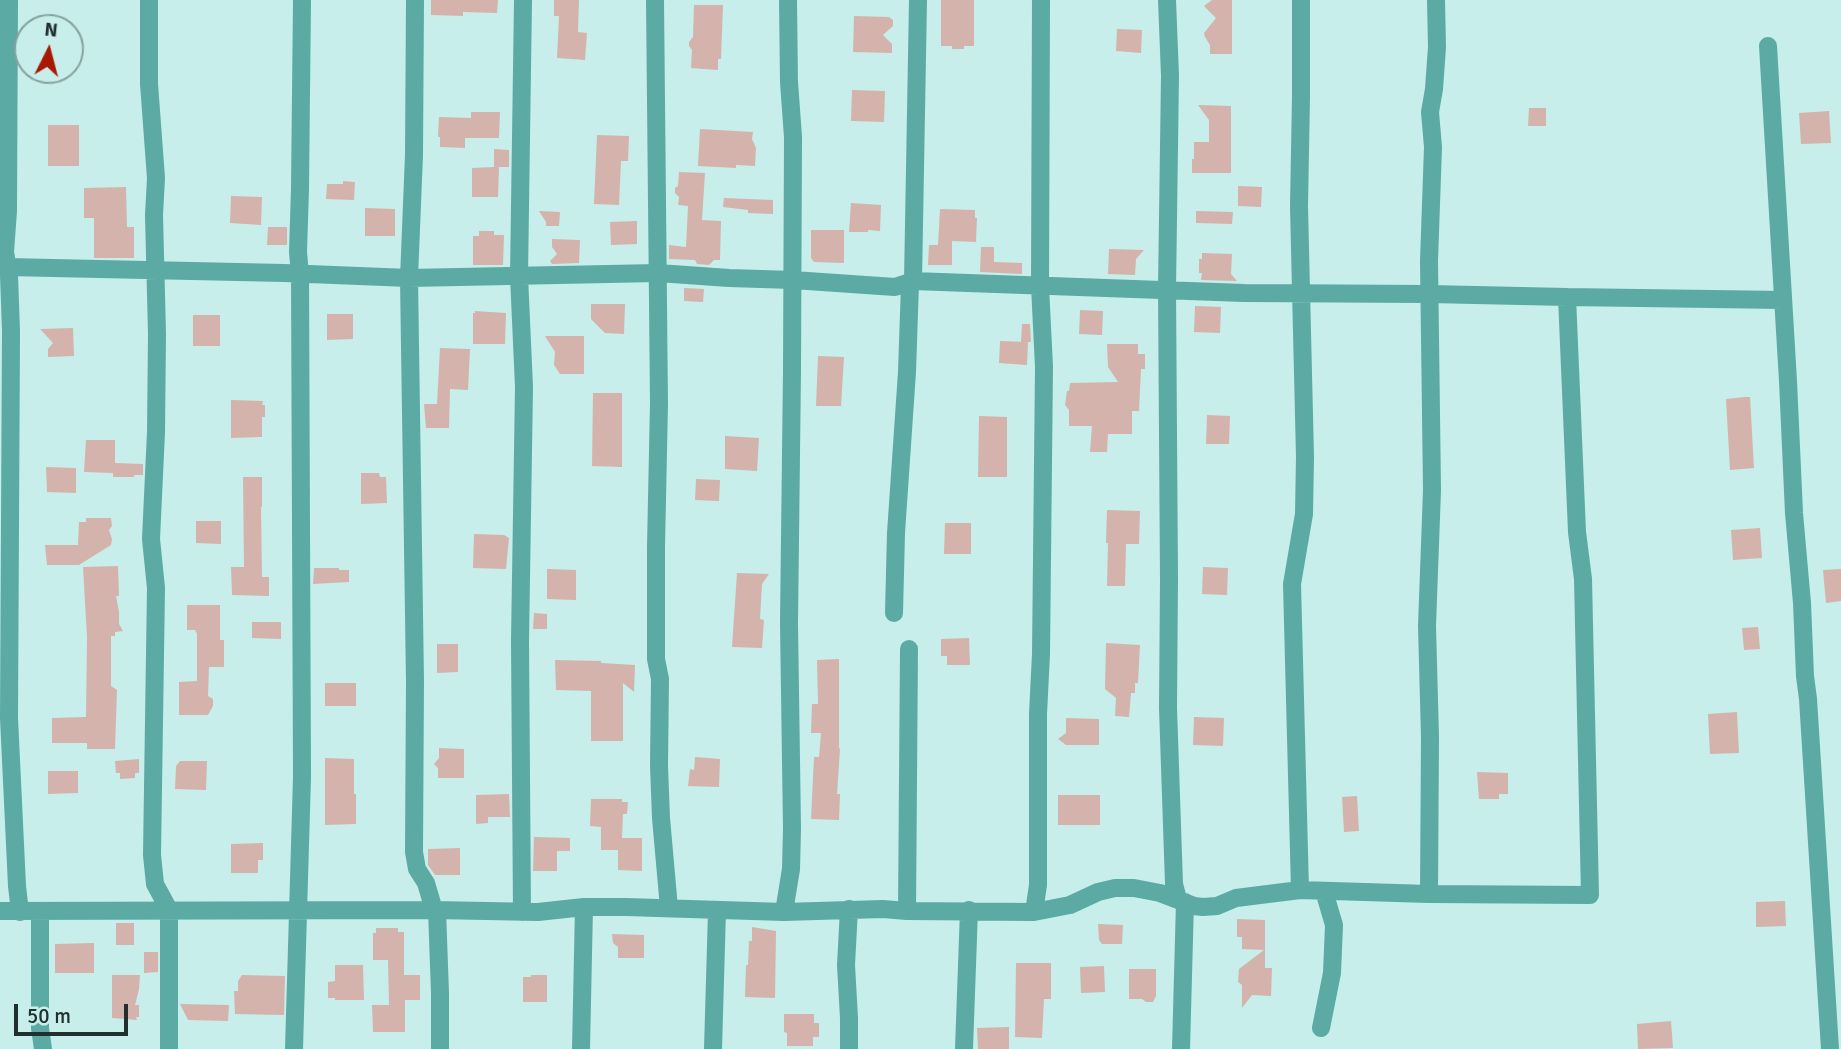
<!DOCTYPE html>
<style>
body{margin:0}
#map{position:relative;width:1841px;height:1049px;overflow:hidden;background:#c7eeea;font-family:Signika,sans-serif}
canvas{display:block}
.north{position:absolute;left:14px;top:14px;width:70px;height:70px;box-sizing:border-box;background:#c7eeea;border:2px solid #85a29f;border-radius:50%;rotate:6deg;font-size:19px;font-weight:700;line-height:28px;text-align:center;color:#21302f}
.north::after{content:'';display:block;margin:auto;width:24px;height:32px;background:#a81803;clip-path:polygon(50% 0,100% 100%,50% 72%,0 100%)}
.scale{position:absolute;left:14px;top:1004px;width:114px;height:32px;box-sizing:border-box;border:4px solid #21302f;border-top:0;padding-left:9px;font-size:21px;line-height:24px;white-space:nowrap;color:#21302f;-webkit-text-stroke:5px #c7eeea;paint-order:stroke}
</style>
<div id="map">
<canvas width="1841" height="1049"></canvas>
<div class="north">N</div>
<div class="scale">50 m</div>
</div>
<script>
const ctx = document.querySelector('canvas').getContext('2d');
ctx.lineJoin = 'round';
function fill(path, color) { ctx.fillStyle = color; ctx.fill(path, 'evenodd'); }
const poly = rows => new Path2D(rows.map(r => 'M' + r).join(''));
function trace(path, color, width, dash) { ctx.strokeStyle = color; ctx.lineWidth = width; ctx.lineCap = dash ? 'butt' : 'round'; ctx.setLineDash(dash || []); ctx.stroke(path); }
const building = poly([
 [431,0,498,0,497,13,463,12,463,16,431,15],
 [554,0,579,0,578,32,587,33,585,60,557,58,559,16,554,16],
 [941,0,974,0,974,46,964,46,964,49,952,49,952,46,941,46],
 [1212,0,1232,0,1232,54,1210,54,1210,45,1205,37,1204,33,1216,18,1204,6],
 [694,5,723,5,721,59,718,59,718,70,691,68,692,50,689,46,689,42,693,37],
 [854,16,889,17,893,20,893,26,883,35,892,44,892,53,853,52],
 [1117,29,1142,30,1141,53,1116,51],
 [852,90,885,91,884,122,851,121],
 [1198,105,1231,106,1231,173,1192,173,1192,159,1194,159,1194,142,1209,142,1209,120],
 [1529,108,1546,108,1546,126,1528,126],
 [1829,111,1831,143,1801,144,1799,113],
 [471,112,500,112,499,138,465,138,465,148,440,147,440,137,438,137,439,117,471,118],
 [48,125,79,125,79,166,48,166],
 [700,129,753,132,752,139,756,148,755,166,736,165,736,168,698,166],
 [597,135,629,136,628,161,621,161,619,205,594,204],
 [494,149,509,150,509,167,499,167,498,197,472,197,472,168,494,167],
 [679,172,705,173,702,220,721,221,720,260,714,260,709,265,697,264,695,260,669,259,669,245,686,247,688,206,678,205,679,197,675,193,675,188,678,186],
 [343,181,355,182,354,200,326,199,327,184,343,184],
 [1238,186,1262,187,1261,207,1238,206],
 [126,187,127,227,134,227,134,258,94,258,94,218,84,218,84,188],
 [231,196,262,197,261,225,230,223],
 [724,198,773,200,773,214,748,213,748,210,723,207],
 [851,203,881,205,880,231,868,230,868,232,849,232],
 [365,208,395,209,395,236,365,236],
 [940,209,975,210,975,218,977,218,976,242,952,241,952,265,928,265,929,245,938,245],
 [539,211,560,212,559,226,546,226,546,222],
 [1196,211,1233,212,1232,224,1196,223],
 [637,221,637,244,611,245,610,222],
 [268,227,287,227,287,245,267,245],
 [811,230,844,230,844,263,814,262,811,258],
 [479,231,494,231,494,235,504,235,503,265,473,265,473,236,479,236],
 [552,239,580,240,579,263,552,264,550,261,557,254,552,247],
 [981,247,994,247,994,262,1022,263,1022,274,980,272],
 [1109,249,1144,250,1136,259,1135,275,1108,274],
 [1202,253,1232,254,1231,274,1237,281,1201,280,1202,273,1199,273,1199,259,1202,259],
 [684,288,704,289,703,302,684,301],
 [591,304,625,304,624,334,605,333,591,319],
 [1195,306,1221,307,1220,333,1194,332],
 [1080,310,1103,311,1102,335,1079,334],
 [475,311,506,313,505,344,473,344,473,313,475,313],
 [327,314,353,314,353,339,327,340],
 [193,315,220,315,220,346,193,346],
 [1022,324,1030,324,1031,342,1021,342],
 [73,328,74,356,48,357,48,349,53,343,40,329],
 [545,336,584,336,584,374,560,374,554,365,555,352],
 [1000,341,1028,342,1027,365,999,363],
 [1107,344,1138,344,1138,354,1145,354,1145,369,1141,369,1139,411,1132,411,1132,434,1108,434,1107,452,1090,452,1092,426,1069,426,1069,410,1065,405,1067,391,1069,391,1070,383,1118,382,1108,367],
 [440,348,470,349,468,390,450,389,449,428,426,428,424,404,437,404],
 [818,356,844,357,841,406,816,406],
 [593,393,622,393,622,467,592,466],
 [1745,397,1750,397,1754,468,1730,470,1726,399],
 [231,400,263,401,262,405,265,405,265,417,262,417,262,437,231,438],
 [1207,415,1230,416,1229,444,1206,444],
 [979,416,1007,417,1007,477,978,477],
 [725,436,759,438,757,471,725,469],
 [86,440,115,440,115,463,143,464,143,475,134,475,134,477,113,477,113,473,84,472],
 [46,467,76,468,76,493,47,492],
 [361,473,379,473,380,477,386,477,387,503,361,504],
 [243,477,262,477,262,507,261,507,262,577,269,577,269,596,232,595,231,567,244,567],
 [696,479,720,480,719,501,695,500],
 [1107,510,1140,511,1139,544,1126,544,1125,586,1107,586,1108,543,1106,543],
 [86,518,111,518,112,526,109,530,112,539,111,545,79,565,47,565,45,545,78,545,79,522,86,522],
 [196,521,221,521,221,544,196,543],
 [945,523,971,523,971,554,944,554],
 [1760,528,1762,558,1733,560,1731,530],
 [474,534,504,535,509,538,506,569,473,568],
 [118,566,119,596,116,596,119,612,119,624,123,631,115,632,115,636,111,636,111,686,117,690,115,749,87,749,87,743,52,743,52,718,86,717,87,637,83,567],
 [1203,567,1228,568,1227,595,1202,594],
 [314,568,339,568,339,570,349,570,349,582,313,584],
 [547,569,576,570,576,600,547,599],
 [1841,569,1841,601,1826,603,1823,570],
 [737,573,769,574,762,584,760,619,764,620,762,648,732,647],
 [187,605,220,605,220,640,224,640,224,667,209,667,208,696,213,699,213,706,208,715,179,715,179,682,197,681,197,634,195,630,187,630],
 [534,613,547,614,547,629,533,629],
 [252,622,281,622,281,639,252,638],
 [1758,627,1760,649,1744,650,1742,628],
 [969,638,970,665,947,665,947,656,941,656,941,639],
 [1106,643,1140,645,1138,683,1135,683,1135,693,1131,693,1129,717,1115,716,1116,698,1105,689],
 [437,644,458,644,458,672,437,673],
 [839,659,839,748,840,749,837,794,840,794,839,820,811,819,814,757,819,757,821,733,811,733,812,704,818,704,817,660],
 [555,660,601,661,601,663,635,665,634,692,623,683,623,741,591,741,591,691,556,690],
 [325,683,356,683,356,706,325,706],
 [1737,712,1739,753,1710,754,1708,714],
 [1194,717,1224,718,1223,746,1193,745],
 [1066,718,1099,719,1099,745,1066,745,1058,739,1066,733],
 [439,748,464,749,464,778,438,778,438,768,434,764,439,758],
 [695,757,720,759,719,787,688,786,690,769,694,770],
 [325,758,354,759,354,794,356,794,356,824,325,825],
 [139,759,139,773,135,773,135,778,120,779,120,773,116,773,115,761],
 [180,761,207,761,206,790,175,789,176,766],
 [48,771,78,771,78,793,48,794],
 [1477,772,1508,773,1508,794,1499,794,1499,799,1479,799],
 [509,794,510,817,488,817,488,823,476,824,476,795],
 [1058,795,1100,795,1100,825,1058,825],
 [1357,796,1359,831,1344,832,1342,797],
 [591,799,622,799,622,802,628,802,627,814,623,814,622,838,642,838,642,871,618,870,618,850,601,850,601,827,590,826],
 [534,837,570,838,570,851,557,851,557,871,533,871],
 [263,843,263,860,258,860,258,873,231,873,231,844],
 [460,848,460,875,435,875,428,865,428,849],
 [1785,901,1786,926,1756,927,1756,902],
 [1237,919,1265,920,1265,968,1272,968,1271,996,1252,995,1242,1008,1242,985,1238,982,1239,969,1264,950,1242,949,1242,937,1237,937],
 [116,923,134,923,134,945,116,945],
 [1098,924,1123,925,1122,944,1102,944,1099,940],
 [752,927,776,931,775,998,745,997,746,965,748,965,749,941,752,941],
 [376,928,398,928,398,932,404,932,404,975,420,975,420,1000,405,1000,405,1032,373,1032,372,1005,389,1005,388,960,373,960,373,933,376,933],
 [612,934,644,935,644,958,618,958,618,947,613,943],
 [94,943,94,973,55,973,55,944],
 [144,952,158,952,158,972,144,973],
 [1016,963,1051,963,1051,999,1044,999,1042,1038,1015,1037],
 [335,965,363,965,364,1000,335,1000,335,998,328,998,328,982,335,981],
 [1104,966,1105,992,1081,993,1080,967],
 [1129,969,1156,969,1156,996,1153,1002,1146,1002,1142,999,1129,999],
 [112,975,140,975,139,989,135,1005,139,1005,139,1017,136,1017,137,1020,112,1018],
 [242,975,285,976,284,1015,235,1014,234,991,238,991,238,981],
 [531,975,547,975,547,1002,523,1002,523,977,531,977],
 [180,1004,229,1005,228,1021,188,1020],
 [784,1014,814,1014,814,1023,819,1023,819,1037,813,1037,813,1046,787,1046,787,1033,784,1032],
 [1671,1021,1673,1048,1638,1049,1637,1024],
 [1009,1027,1009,1049,978,1049,977,1028]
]);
const minor = poly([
 [9,0,8,211,5,252,9,275,11,331,9,718,17,886,20,912],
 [149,0,149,84,156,178,154,215,157,334,156,432,151,539,156,588,152,855,155,884,169,910,169,1049],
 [415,0,414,155,409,278,415,681,414,852,417,869,426,883,434,910],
 [655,0,659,403,656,547,656,659,660,679,659,766,661,818,669,908],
 [1167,0,1170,76,1167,289,1169,579,1168,708,1174,884,1178,899],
 [1768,46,1788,381,1794,513,1802,603,1805,676,1808,699,1830,1049],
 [0,265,7,267,284,273,409,278,658,273,729,278,793,280,895,287,913,281,1244,293,1429,294,1567,297],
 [913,281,918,0],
 [894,613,896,533,907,372,910,284],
 [1300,890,1292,584,1304,514,1305,457,1299,206,1301,97,1301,0],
 [1429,894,1430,737,1427,626,1432,490,1429,261,1433,147,1430,112,1434,89,1437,47,1436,0],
 [437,910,440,993,440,1049],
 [0,911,434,910,538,912,584,907,626,907,784,912,883,909,907,911,1034,912,1070,905,1098,892,1115,888,1134,888,1160,893,1194,906,1203,907,1217,906,1236,898,1300,890,1429,894,1590,895,1583,579,1577,532,1567,297,1783,300],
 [907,911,909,649],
 [40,912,40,1028,43,1049],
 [522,912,520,641,524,387,519,276,523,0],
 [784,912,791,869,792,829,789,623,792,370,793,137,789,82,788,0],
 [1034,912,1038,885,1038,714,1041,654,1044,367,1040,286,1041,0],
 [1321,1028,1332,973,1334,925,1324,891],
 [294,1049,302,777,300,275,298,252,300,189,302,0],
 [581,1049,584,907],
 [713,1049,717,911],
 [849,1049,849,1018,846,965,849,909],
 [964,1049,969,910],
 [1181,1049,1185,902]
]);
fill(building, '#d4b3ac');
trace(minor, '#5baaa4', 18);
</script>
